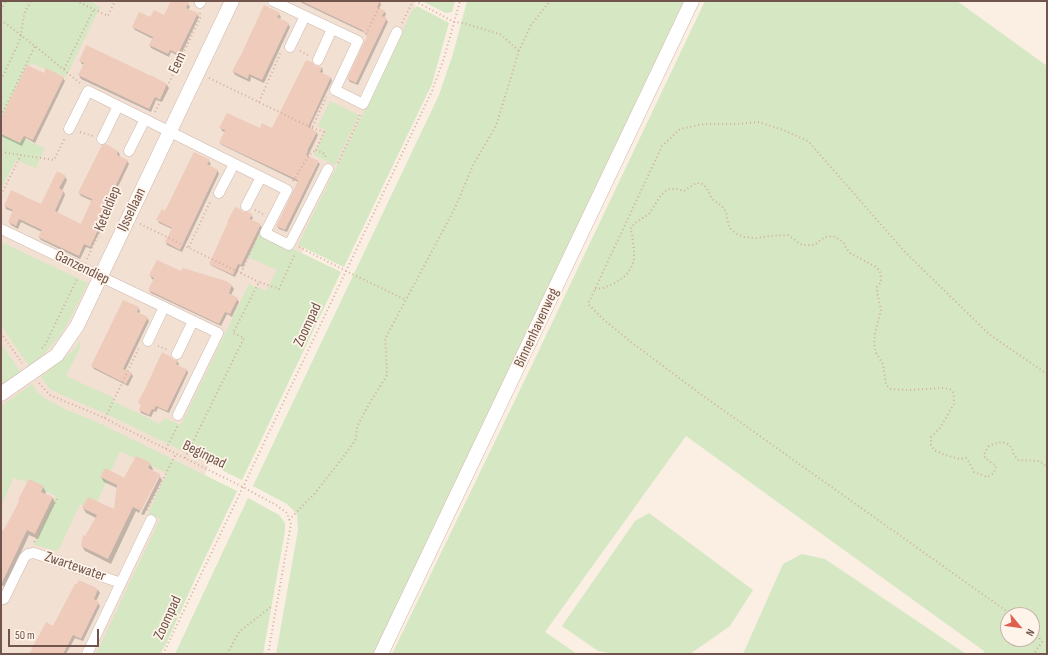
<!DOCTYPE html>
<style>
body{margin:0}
#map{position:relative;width:1048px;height:655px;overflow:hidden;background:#fbefe3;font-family:"Sofia Sans Condensed",sans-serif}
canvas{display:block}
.frame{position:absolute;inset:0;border:2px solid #71544b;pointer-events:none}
.north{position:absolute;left:1000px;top:607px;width:40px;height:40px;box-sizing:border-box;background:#fef4e9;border:1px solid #c6b4aa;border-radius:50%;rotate:119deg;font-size:11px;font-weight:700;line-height:16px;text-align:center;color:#71544b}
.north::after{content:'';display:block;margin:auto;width:14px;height:18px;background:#df604e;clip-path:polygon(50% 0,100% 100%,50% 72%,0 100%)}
.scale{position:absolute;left:8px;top:629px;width:91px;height:18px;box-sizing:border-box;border:2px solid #71544b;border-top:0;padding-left:5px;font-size:12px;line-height:14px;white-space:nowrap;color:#71544b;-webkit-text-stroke:3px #fef4e9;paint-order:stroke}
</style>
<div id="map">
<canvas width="1048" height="655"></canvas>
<div class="frame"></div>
<div class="north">N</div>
<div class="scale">50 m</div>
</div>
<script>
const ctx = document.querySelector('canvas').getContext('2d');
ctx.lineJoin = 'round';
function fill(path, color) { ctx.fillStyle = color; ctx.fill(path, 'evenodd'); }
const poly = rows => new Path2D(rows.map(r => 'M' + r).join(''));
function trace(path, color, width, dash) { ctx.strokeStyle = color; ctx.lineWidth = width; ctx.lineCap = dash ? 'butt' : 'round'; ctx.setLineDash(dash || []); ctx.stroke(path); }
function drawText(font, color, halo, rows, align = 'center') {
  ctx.font = font + ' "Sofia Sans Condensed",sans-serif'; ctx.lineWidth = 3.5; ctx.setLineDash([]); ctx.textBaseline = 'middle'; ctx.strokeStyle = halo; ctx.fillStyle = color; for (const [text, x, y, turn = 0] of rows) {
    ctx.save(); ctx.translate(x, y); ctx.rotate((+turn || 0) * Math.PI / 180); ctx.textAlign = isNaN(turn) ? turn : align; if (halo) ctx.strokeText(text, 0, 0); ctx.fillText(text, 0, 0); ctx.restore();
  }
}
const residential = poly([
 [1,1,415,1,411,54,304,248,262,365,214,451,166,579,134,654,1,654]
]);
const green = poly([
 [1,1,89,1,100,7,66,77,31,63,1,127],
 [422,1,455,1,452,12,446,13],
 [467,1,684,1,373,654,276,654,298,530,297,514,287,504,253,486,439,95,453,54],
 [705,1,957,1,1047,66,1047,654,983,654,984,651,686,436,545,632,577,654,392,654,532,365],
 [1008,615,1032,615,1032,639,1008,639],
 [417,6,449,23,436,69,432,84,344,267,298,245,365,109,413,9],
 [330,101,359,115,335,165,314,155,326,130,318,126],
 [1,129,45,148,36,168,16,160,1,189],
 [260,233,341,272,242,480,113,417,60,394,50,389,41,377,76,348,80,340,80,348,66,376,114,398,113,401,160,424,164,418,181,425,249,284,266,291,277,270,248,257],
 [1,242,88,283,71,317,60,336,43,355,29,366,1,325],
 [1,343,21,373,1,387],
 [32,384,37,392,44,398,65,409,99,423,237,491,196,577,166,644,160,654,96,654,160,519,148,513,167,473,120,451,93,511,80,504,58,551,34,545,56,496,24,481,13,478,1,507,1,406],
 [248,498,279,515,285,523,285,531,263,654,175,654],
 [649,513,753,590,730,626,690,654,615,654,598,651,562,626,635,521],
 [802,554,825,559,966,654,743,654,783,564]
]);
const shadow = poly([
 [172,1,182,1,188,4,190,7,188,10,197,14,199,17,180,57,171,52,169,57,151,48,150,45,153,39,135,30,133,27,151,18,164,16],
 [298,1,379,1,381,4,379,9,384,11,386,14,384,18,386,19,388,22,358,85,350,82,348,79,368,37,365,33],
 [279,14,281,17,280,19,288,24,290,27,264,83,251,77,250,82,235,75,233,71],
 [80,61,167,85,169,88,162,102,156,100,151,112,81,79,79,75,84,65,82,64],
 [314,67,322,68,323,71,322,74,331,78,332,81,309,129,316,132,318,135,309,154,308,157,318,162,320,164,287,232,279,229,277,226,298,182,222,145,220,143,225,132,222,131,221,128,273,129],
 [44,75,63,78,65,81,35,143,26,138,22,146,1,136,1,125],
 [118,151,120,155,119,157,127,161,129,164,106,212,108,215,91,249,86,247,80,259,41,240,39,237,42,232,21,222,18,229,11,225,9,222,14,212,6,209,5,205,42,206,65,177,67,180,62,191,64,192,65,195,57,213,81,225,92,201,81,196,79,193],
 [209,161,211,164,209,166,218,171,219,174,182,252,167,245,166,242,172,229,159,223,158,220,166,212],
 [243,213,251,215,253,218,251,221,260,225,262,228,243,267,240,266,235,277,212,266,210,264],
 [181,273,232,286,234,289,231,295,237,299,239,302,232,317,227,314,221,326,151,293,149,290,154,280,152,279,150,275],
 [138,308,140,311,139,314,147,318,149,321,125,371,131,373,133,376,128,386,94,369,92,366],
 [173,361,177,361,179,364,178,366,187,370,188,373,169,413,158,408,156,412,154,411,151,417,141,413,140,410,142,406,139,402],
 [150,464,153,469,152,471,159,475,162,480,144,515,141,514,160,476,157,476,139,513,136,511,111,564,85,551,82,546,85,538,96,518,86,513,83,508,115,511,117,488,104,482,101,477,128,480],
 [43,487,46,492,45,495,53,498,55,503,38,539,29,535,5,587,1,585,1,531,4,532],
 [79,581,98,590,100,593,96,601,98,603,100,606,83,641,75,638,66,654,31,654,54,627]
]);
const building = poly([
 [171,1,190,1,186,8,198,13,178,54,170,50,168,54,149,45,153,37,132,27,139,12,150,17,154,10,164,15],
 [301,1,380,1,377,7,385,11,382,16,387,18,356,83,347,79,367,36,362,30],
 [264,5,280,13,277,17,289,23,262,80,249,74,248,79,232,71,241,55],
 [86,45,143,72,151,76,151,75,167,84,160,100,155,97,149,109,78,75,84,63,79,61],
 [306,60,312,62,315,66,322,67,320,72,331,77,308,127,317,132,307,151,308,151,306,155,319,161,285,230,276,226,293,193,298,180,219,143,225,130,219,128,227,113,260,128,262,123,272,128],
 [27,65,44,73,46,68,64,77,33,140,24,136,20,143,1,134,1,119],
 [106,144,118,151,117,155,128,160,104,210,107,211,90,247,84,244,79,256,38,237,42,230,19,219,16,226,8,222,13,210,4,206,11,190,41,204,57,171,66,176,59,188,64,191,55,211,81,224,92,199,78,193,102,145],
 [194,152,210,160,207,164,218,170,180,250,165,242,172,228,156,220,162,209,165,211],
 [235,207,240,209,243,212,248,212,252,214,250,219,261,224,241,265,238,264,233,275,209,264,228,222,227,222],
 [157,260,181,271,183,268,226,281,232,285,229,293,238,298,230,314,225,312,219,324,148,290,154,278,149,275],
 [123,300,139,307,137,312,148,317,123,369,132,373,126,384,91,366],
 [162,352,171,357,174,360,178,360,176,364,187,370,167,411,156,406,154,410,152,409,149,415,139,410,141,404,138,402,147,385],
 [136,456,151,463,148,468,160,474,141,511,133,507,108,559,81,546,83,535,85,536,97,515,82,508,88,497,114,509,117,485,100,477,105,468,125,478,125,476],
 [29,479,44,486,41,492,53,497,35,534,27,530,1,585,1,535,14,511,19,501,18,500],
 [79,580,98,589,94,599,99,602,81,639,73,635,63,654,29,654,46,622,53,626,75,584,77,584]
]);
const path = poly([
 [76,1,108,16,115,1],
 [415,1,454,22,463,23,500,34,519,51],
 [1,10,6,1],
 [1,20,35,46,81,84],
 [402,23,413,1],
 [366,34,382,1],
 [300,51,308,55],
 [64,69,94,9],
 [209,78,312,128,326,97],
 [1,80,19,42,21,35,24,14,31,1],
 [259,102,281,52],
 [155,112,200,18,200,13],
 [1,116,35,46],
 [312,128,324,132,316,150,325,154,326,159],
 [80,132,93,136],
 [1,152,21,155],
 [338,163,357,123,360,115],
 [293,181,309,155,316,150],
 [1,195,21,155,54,160,65,138],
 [255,210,263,214],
 [140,224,259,282],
 [189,247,211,200],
 [299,247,346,271,406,300],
 [87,259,109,211,108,203,129,161],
 [241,273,256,239],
 [595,289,603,288,615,283,625,276,631,268,634,260,634,251,632,233,630,229,635,223,649,214,661,195,668,189,677,189,684,191,696,183,701,183,707,188,712,199,722,206,726,212,729,227,735,233,744,237,756,238,769,236,788,235,802,245,814,245,825,237,833,236,843,242,846,248,850,253,876,267,880,271,881,278,881,282,877,287,877,292,881,310,875,333,874,344,876,353,883,364,886,385,891,389,908,390,943,388,950,389,953,392,954,398,954,404,940,428,931,437,931,445,934,450,945,455,960,459,966,458,969,462,974,472,987,477,991,475,994,473,996,466,985,458,984,454,989,446,994,444,1002,442,1008,444,1012,448,1014,455,1018,460,1039,461,1044,464,1047,469],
 [1,333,22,363],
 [158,346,168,350],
 [42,348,44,347,78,277],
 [39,383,50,395,100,416,243,487,276,505,287,513,291,524,268,654],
 [105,418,139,348],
 [166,449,178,425],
 [185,458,244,338,233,333,259,282,279,289,295,254],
 [147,510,176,454],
 [289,520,315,493,341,460,356,439,357,427,368,406,387,375,386,353,385,339,455,208,473,165,496,126,519,51,531,25,550,1],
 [34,542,57,499],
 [1012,615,702,395,631,342,603,319,588,304,662,146,680,129,704,124,737,124,759,122,783,130,808,141,905,252,990,335,1047,374],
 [1032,629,1034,630,1042,642,1035,652,1032,654],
 [163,654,243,487,432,91,444,58,460,1],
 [227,654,239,632,272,606]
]);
const street = poly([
 [273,1,358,41,335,90,363,104,397,32],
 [200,3,201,1],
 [290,47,305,16],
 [318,60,332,29],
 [69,129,88,91,287,190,265,233,289,245,328,169],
 [102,139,118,106],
 [129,151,145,119],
 [219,193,234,164],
 [246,206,261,177],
 [1,229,164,307],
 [148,341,164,307,218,333,178,415],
 [177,354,193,321],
 [1,599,4,599,24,558,28,554,34,553,121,583],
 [87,654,151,520]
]);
const secondary = poly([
 [1,394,57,355,77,326,232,1],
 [381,654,692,1]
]);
const streetNames = [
 ["Eem",178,63,-65],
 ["Keteldiep",108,209,-68],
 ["IJssellaan",132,210,-64],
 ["Ganzendiep",82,268,26],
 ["Zoompad",308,325,-65],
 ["Binnenhavenweg",537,328,-65],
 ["Beginpad",204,455,26],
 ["Zwartewater",75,567,19],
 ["Zoompad",168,618,-65]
];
fill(residential, '#f2e0d2');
fill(green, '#d5e7c3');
fill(shadow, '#0003');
fill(building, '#efcbbc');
trace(street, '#ceb8ad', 11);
trace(secondary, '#d0b7ab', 15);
trace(path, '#d3aea0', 2, [1, 3]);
trace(street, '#fff', 10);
trace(secondary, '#fff', 14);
drawText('15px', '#71544b', '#fef4e9', streetNames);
</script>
